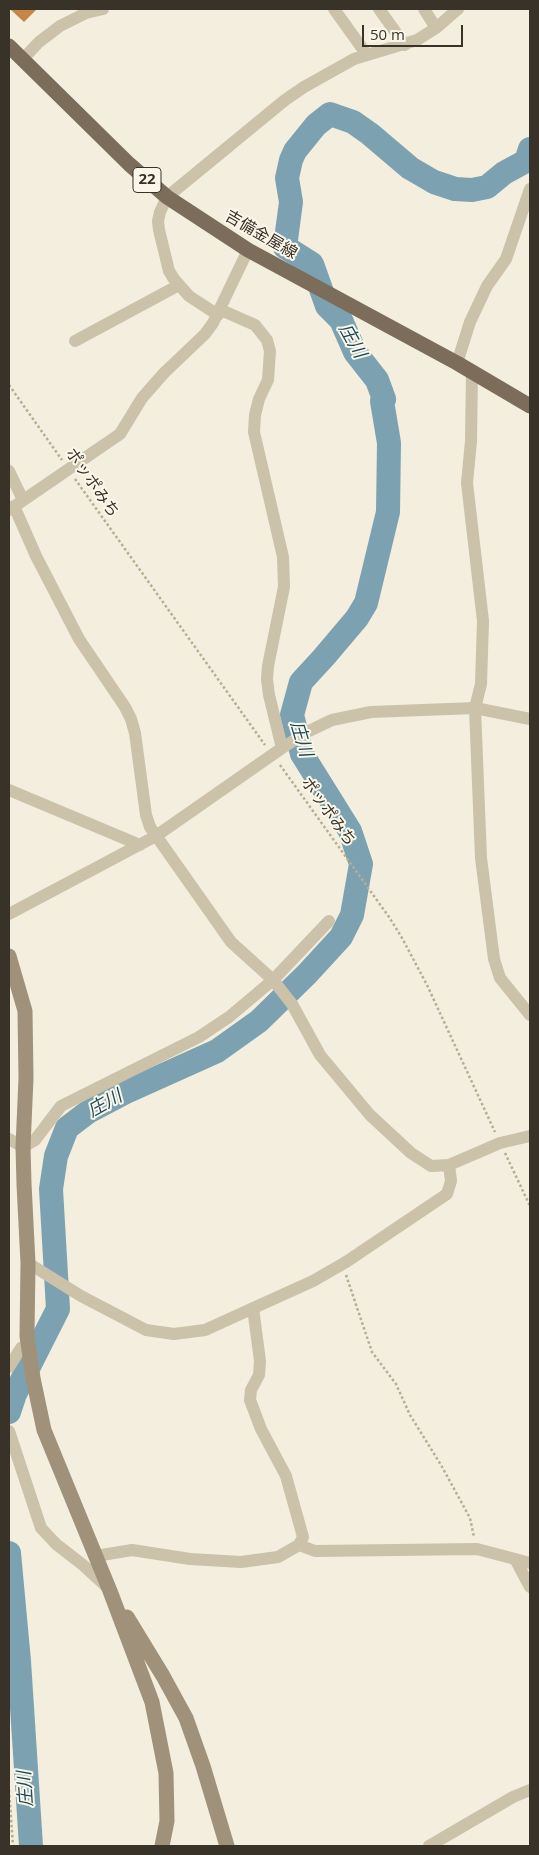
<!DOCTYPE html>
<meta charset="utf-8">
<style>
body{margin:0}
#map{position:relative;width:539px;height:1855px;overflow:hidden;background:#f3eede;font-family:"Open Sans",sans-serif}
canvas{display:block}
.frame{position:absolute;inset:0;border:10px solid #393229;pointer-events:none}
.scale{position:absolute;left:362px;top:25px;width:101px;height:22px;box-sizing:border-box;border:2px solid #393229;border-top:0;padding-left:6px;font-size:15px;line-height:18px;white-space:nowrap;color:#393229;-webkit-text-stroke:4px #faf7ea;paint-order:stroke}
</style>
<div id="map">
<canvas width="539" height="1855"></canvas>
<div class="frame"></div>
<div class="scale">50 m</div>
</div>
<script>
const ctx = document.querySelector('canvas').getContext('2d');
ctx.lineJoin = 'round';
const poly = rows => new Path2D(rows.map(r => 'M' + r).join(''));
function trace(path, color, width, dash) { ctx.strokeStyle = color; ctx.lineWidth = width; ctx.lineCap = dash ? 'butt' : 'round'; ctx.setLineDash(dash || []); ctx.stroke(path); }
function fill(path, color) { ctx.fillStyle = color; ctx.fill(path, 'evenodd'); }
function drawText(font, color, halo, rows, align = 'center') {
  ctx.font = font + ' "Open Sans","Noto Sans JP",sans-serif'; ctx.lineWidth = 4; ctx.setLineDash([]); ctx.textBaseline = 'middle'; ctx.strokeStyle = halo; ctx.fillStyle = color; for (const [text, x, y, turn = 0] of rows) {
    ctx.save(); ctx.translate(x, y); ctx.rotate((+turn || 0) * Math.PI / 180); ctx.textAlign = isNaN(turn) ? turn : align; if (halo) ctx.strokeText(text, 0, 0); ctx.fillText(text, 0, 0); ctx.restore();
  }
}
const river = poly([
 [9,1412,15,1394,58,1309,51,1189,56,1156,67,1128,88,1112,128,1091,217,1051,259,1021,307,974,341,937,352,915,361,864,350,831,302,754,292,715,301,682,324,657,357,618,366,603,388,512,389,443,382,401,384,399,377,380,355,352,341,320,327,306,312,264,285,247,291,202,287,178,291,160,295,151,316,125,330,114,353,122,370,134,410,168,434,182,455,189,472,190,487,187,504,173,526,161,530,149],
 [9,1553,19,1661,31,1846]
]);
const building = poly([
 [10,9,37,9,24,22]
]);
const path = poly([
 [9,385,62,460],
 [75,479,265,745],
 [280,765,389,917,402,938,427,985,495,1132],
 [505,1153,530,1206],
 [346,1275,372,1352,396,1384,410,1415,441,1465,470,1518,474,1537],
 [9,1790,13,1846]
]);
const street = poly([
 [334,9,367,55],
 [379,9,405,45],
 [424,9,436,28],
 [23,59,39,42,60,26,86,13,103,9],
 [221,310,255,325,267,340,270,351,268,380,259,399,255,415,254,432,283,557,284,587,268,666,267,679,269,695,282,748],
 [218,315,189,296,174,279,169,271,159,230,158,221,160,212,167,197,285,100,304,87,354,59,417,40,436,28,458,9],
 [75,341,179,285],
 [457,363,470,322,487,286,506,259,530,189],
 [472,372,471,441,467,483,483,621,481,684,475,708,481,858,494,959,500,978,530,1015],
 [9,471,23,500],
 [14,506,36,556,79,639,125,707,131,719,135,733,146,815,150,827,231,942,273,980,292,1004,320,1055,370,1115,411,1153,431,1166,449,1165,500,1143,530,1136],
 [9,510,120,434,142,398,164,373,205,334,213,323,248,250],
 [9,790,140,845],
 [9,914,156,836,282,748,309,731,332,720,371,712,475,708,530,719],
 [9,1139,23,1147,35,1140,61,1106,199,1037,229,1017,273,980,329,921],
 [28,1263,81,1296,146,1330,174,1334,205,1330,313,1281,346,1262,447,1194,451,1181,449,1165],
 [253,1308,260,1361,259,1375,251,1390,250,1400,261,1429,286,1476,303,1537,299,1545],
 [9,1367,21,1348,28,1344],
 [9,1431,41,1528,56,1544,83,1565,107,1587],
 [96,1556,132,1550,190,1559,241,1562,278,1557,299,1545,315,1551,477,1549,515,1559,530,1587],
 [515,1559,530,1563],
 [429,1846,513,1797,530,1790]
]);
const secondary = poly([
 [9,956,25,1011,26,1078,23,1147,24,1184,28,1263,27,1336,33,1378,44,1430,110,1591,152,1702,166,1773,167,1821,162,1846],
 [127,1617,163,1676,186,1718,203,1766,227,1846]
]);
const primary = poly([
 [9,46,129,164,167,197,248,250,457,363,530,406]
]);
const shields = [
 [147,180,28]
];
const shieldNames = [
 ["22",147,180]
];
const streetNames = [
 ["吉備金屋線",261,235,30],
 ["ポッポみち",92,483,55],
 ["ポッポみち",328,812,54]
];
const waterNames = [
 ["庄川",352,341,61],
 ["庄川",301,739,73],
 ["庄川",105,1104,-29],
 ["庄川",26,1789,-94]
];
trace(river, '#7ca2b1', 24);
fill(building, '#c88646');
trace(path, '#b8ac93', 2.5, [2.5, 2.5]);
trace(street, '#ccc1a9', 12);
trace(secondary, '#a0917a', 15);
trace(primary, '#7b6d5a', 15);
for (const [x, y, w] of shields) { const box = new Path2D(); box.roundRect(x - w / 2, y - 12.5, w, 25, 4); ctx.fillStyle = '#faf7ea'; ctx.fill(box); trace(box, '#393229', 1); }
drawText('bold 15px', '#393229', null, shieldNames);
drawText('16px', '#393229', '#faf7ea', streetNames);
drawText('italic 18px', '#1d485c', '#faf7ea', waterNames);
</script>
